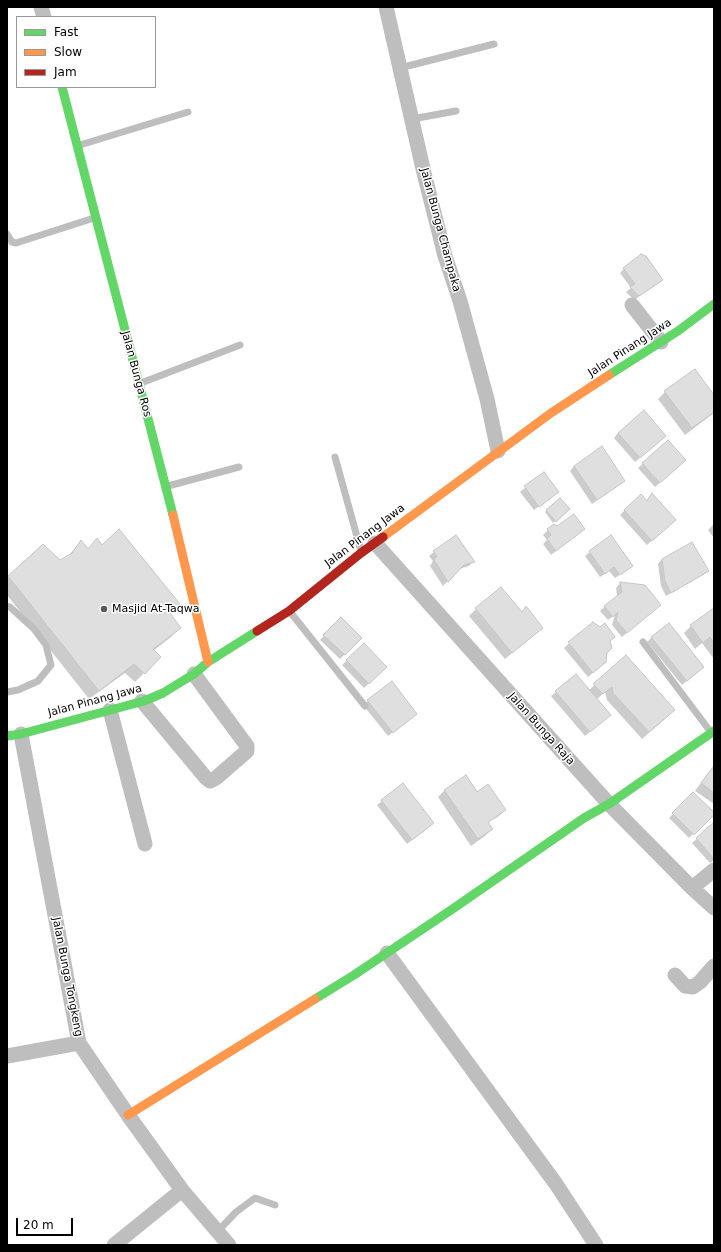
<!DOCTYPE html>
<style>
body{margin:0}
#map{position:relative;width:721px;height:1252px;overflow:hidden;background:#fff;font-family:"DejaVu Sans",sans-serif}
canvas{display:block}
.frame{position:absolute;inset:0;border:8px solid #000;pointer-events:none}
.legend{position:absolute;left:16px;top:16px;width:140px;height:72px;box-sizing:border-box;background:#fff;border:1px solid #999;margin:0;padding:5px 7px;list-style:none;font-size:12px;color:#000}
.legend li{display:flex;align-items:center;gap:8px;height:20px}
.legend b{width:20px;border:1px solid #999}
.scale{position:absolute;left:16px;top:1218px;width:57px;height:18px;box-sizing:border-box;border:2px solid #000;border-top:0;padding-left:5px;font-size:12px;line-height:14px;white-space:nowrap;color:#000;-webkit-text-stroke:3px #fff;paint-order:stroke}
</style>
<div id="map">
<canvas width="721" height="1252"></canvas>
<div class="frame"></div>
<ul class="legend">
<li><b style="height:5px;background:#63d668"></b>Fast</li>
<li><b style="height:5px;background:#ff974d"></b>Slow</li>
<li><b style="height:5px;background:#b3261e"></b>Jam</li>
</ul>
<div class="scale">20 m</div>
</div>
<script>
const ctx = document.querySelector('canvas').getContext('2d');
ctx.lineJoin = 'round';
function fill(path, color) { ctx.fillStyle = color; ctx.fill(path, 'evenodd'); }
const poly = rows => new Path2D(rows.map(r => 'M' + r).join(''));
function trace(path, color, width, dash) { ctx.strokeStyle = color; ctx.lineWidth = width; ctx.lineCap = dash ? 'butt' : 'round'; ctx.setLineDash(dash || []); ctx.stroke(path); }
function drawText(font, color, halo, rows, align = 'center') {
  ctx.font = font + ' "DejaVu Sans",sans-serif'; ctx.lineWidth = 3; ctx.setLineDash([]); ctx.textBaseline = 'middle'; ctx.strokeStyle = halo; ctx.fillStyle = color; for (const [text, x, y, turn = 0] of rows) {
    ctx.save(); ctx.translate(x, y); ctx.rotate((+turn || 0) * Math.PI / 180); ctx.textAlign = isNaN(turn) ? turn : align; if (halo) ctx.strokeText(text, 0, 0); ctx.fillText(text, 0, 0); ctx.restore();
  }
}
const shadow = poly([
 [624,269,662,279,657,284,634,300,626,292,631,288,620,273],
 [665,392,714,397,714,413,685,435,658,399],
 [618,433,661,440,635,462,614,438],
 [668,441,680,465,655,487,638,468],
 [574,466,624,481,619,485,592,504,570,471],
 [543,473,558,492,534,510,520,492],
 [652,494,670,524,647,545,620,515,625,510,646,501],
 [560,499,569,509,553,523,545,512],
 [714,524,714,538,708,530],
 [557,527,584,529,551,555,543,544,547,540,543,535,548,530],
 [81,541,87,550,102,546,169,613,180,628,171,637,153,651,144,673,135,682,125,673,89,699,7,595,7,579,43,545,60,561,68,556],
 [434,552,473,562,469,566,459,569,443,586,430,566,433,561,429,556],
 [590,552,627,570,615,578,609,571,600,577,585,556],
 [662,559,708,571,703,575,666,596,661,586,658,564],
 [620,583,644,586,655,609,622,637,612,625,615,615,608,620,600,611,617,596,616,588],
 [526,608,542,628,505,659,469,616,476,609,521,613],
 [714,609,714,659,702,643,695,649,684,633,691,626],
 [341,618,361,638,340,659,320,640],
 [593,623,609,642,606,653,601,666,588,677,564,648],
 [652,637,698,672,682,685,647,642],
 [364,644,386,667,364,688,342,665],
 [626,656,667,717,642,739,607,700,605,692,596,700,605,719,585,736,551,696,556,692,589,690],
 [368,701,412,718,388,736,363,705],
 [714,765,714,804,695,791],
 [445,790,477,793,505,810,498,817,488,823,492,829,485,836,471,846,438,797],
 [498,814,498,816,485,825,484,824],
 [693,793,714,813,689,838,669,818],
 [382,801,428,828,407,844,377,805],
 [714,824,714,860,710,863,692,843]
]);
const building = poly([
 [641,254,646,256,663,280,639,296,630,287,635,284,623,268,641,254],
 [695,369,714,395,714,412,692,428,664,391,695,369],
 [644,410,666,436,640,458,618,433,644,410],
 [668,440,686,460,660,483,642,463,668,440],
 [602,446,625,481,597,500,574,466,602,446],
 [544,472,559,492,539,507,524,486,544,472],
 [652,493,676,520,652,541,624,510,641,494,647,501,652,493],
 [560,498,570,509,556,522,546,510,560,498],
 [574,514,585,529,556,551,547,539,551,535,547,529,554,524,557,526,574,514],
 [119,529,180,604,170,613,181,628,153,649,161,657,145,674,134,664,99,691,8,576,43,544,60,560,72,553,81,540,88,549,97,538,102,545,119,529],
 [456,535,475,562,464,565,448,582,434,560,437,556,433,551,456,535],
 [611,535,633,566,620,575,614,567,605,574,589,551,611,535],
 [692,542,709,571,671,593,665,581,662,559,692,542],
 [620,582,645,585,661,605,627,633,616,620,618,612,613,617,604,606,622,592,620,582],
 [501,587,522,612,526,606,543,628,512,653,475,608,501,587],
 [714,608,714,643,710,637,703,643,690,625,714,608],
 [341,617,362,638,345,655,323,635,341,617],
 [593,622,600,627,605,623,615,637,610,641,612,648,607,653,606,662,593,673,568,642,593,622],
 [669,623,704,667,687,681,651,637,669,623],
 [364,643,387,667,369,684,346,660,364,643],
 [626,655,675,710,649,732,613,693,612,687,603,694,593,684,626,655],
 [576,674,611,715,590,732,555,691,576,674],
 [392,681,417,714,393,733,367,700,392,681],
 [714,766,714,793,701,783,714,766],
 [466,775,477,792,488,784,506,810,488,822,493,829,478,839,444,790,466,775],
 [403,783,434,823,412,840,381,800,403,783],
 [693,792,714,812,714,815,694,835,672,813,693,792],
 [714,822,714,859,696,838,714,822]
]);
const lane = poly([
 [400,68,494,44],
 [412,119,456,111],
 [80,145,188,112],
 [7,234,12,242],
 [12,242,16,243,94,218],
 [141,383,240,345],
 [335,457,361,551],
 [168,486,239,467],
 [7,606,10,607,34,629,46,645,51,665,38,681,18,690,7,692],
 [291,613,365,706],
 [643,642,710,731],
 [218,1231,236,1212,255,1198,275,1205]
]);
const street = poly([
 [41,7,44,17],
 [386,7,424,173,445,256,460,301,487,399,498,451],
 [632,305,661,342],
 [375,543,609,804,692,888,714,908],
 [142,701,206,778,210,781,216,778,247,751,247,746,194,674],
 [110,710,145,844],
 [21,734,79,1043,128,1115,182,1190,229,1245],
 [692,888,714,870],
 [387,953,556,1184,596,1245],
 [675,975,685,986,693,987,700,982,714,966],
 [7,1056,79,1043],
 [114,1245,182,1190]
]);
const fast = poly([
 [62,87,173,515],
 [609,375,678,331,714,304],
 [7,736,21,734,144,701,163,693,194,674,208,662,257,631],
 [315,999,354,975,454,908,584,818,609,804,714,731]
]);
const slow = poly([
 [173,515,208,662],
 [383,537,551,413,609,375],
 [128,1115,315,999]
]);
const jam = poly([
 [257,631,289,611,361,553,383,537]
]);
const markers = [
 [104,609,4,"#595959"]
];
const streetNames = [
 ["Jalan Bunga Champaka",440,230,75],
 ["Jalan Pinang Jawa",630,348,-33],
 ["Jalan Bunga Ros",136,374,75],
 ["Jalan Pinang Jawa",365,536,-37],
 ["Jalan Pinang Jawa",95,701,-15],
 ["Jalan Bunga Raja",541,729,48],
 ["Jalan Bunga Tongkeng",67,977,79]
];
const poiNames = [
 ["Masjid At-Taqwa",112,609]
];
fill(shadow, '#0003');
fill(building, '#dfdfdf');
trace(building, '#c6c6c6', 1);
trace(lane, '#bebebe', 7);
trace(street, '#bebebe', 15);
trace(fast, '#63d668', 9);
trace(slow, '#ff974d', 9);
trace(jam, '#b3261e', 9);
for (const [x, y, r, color] of markers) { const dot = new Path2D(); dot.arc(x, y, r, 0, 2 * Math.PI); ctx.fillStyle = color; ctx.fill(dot); trace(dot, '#fff', 1.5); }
drawText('11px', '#000', '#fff', streetNames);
drawText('11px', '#000', '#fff', poiNames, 'left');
</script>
